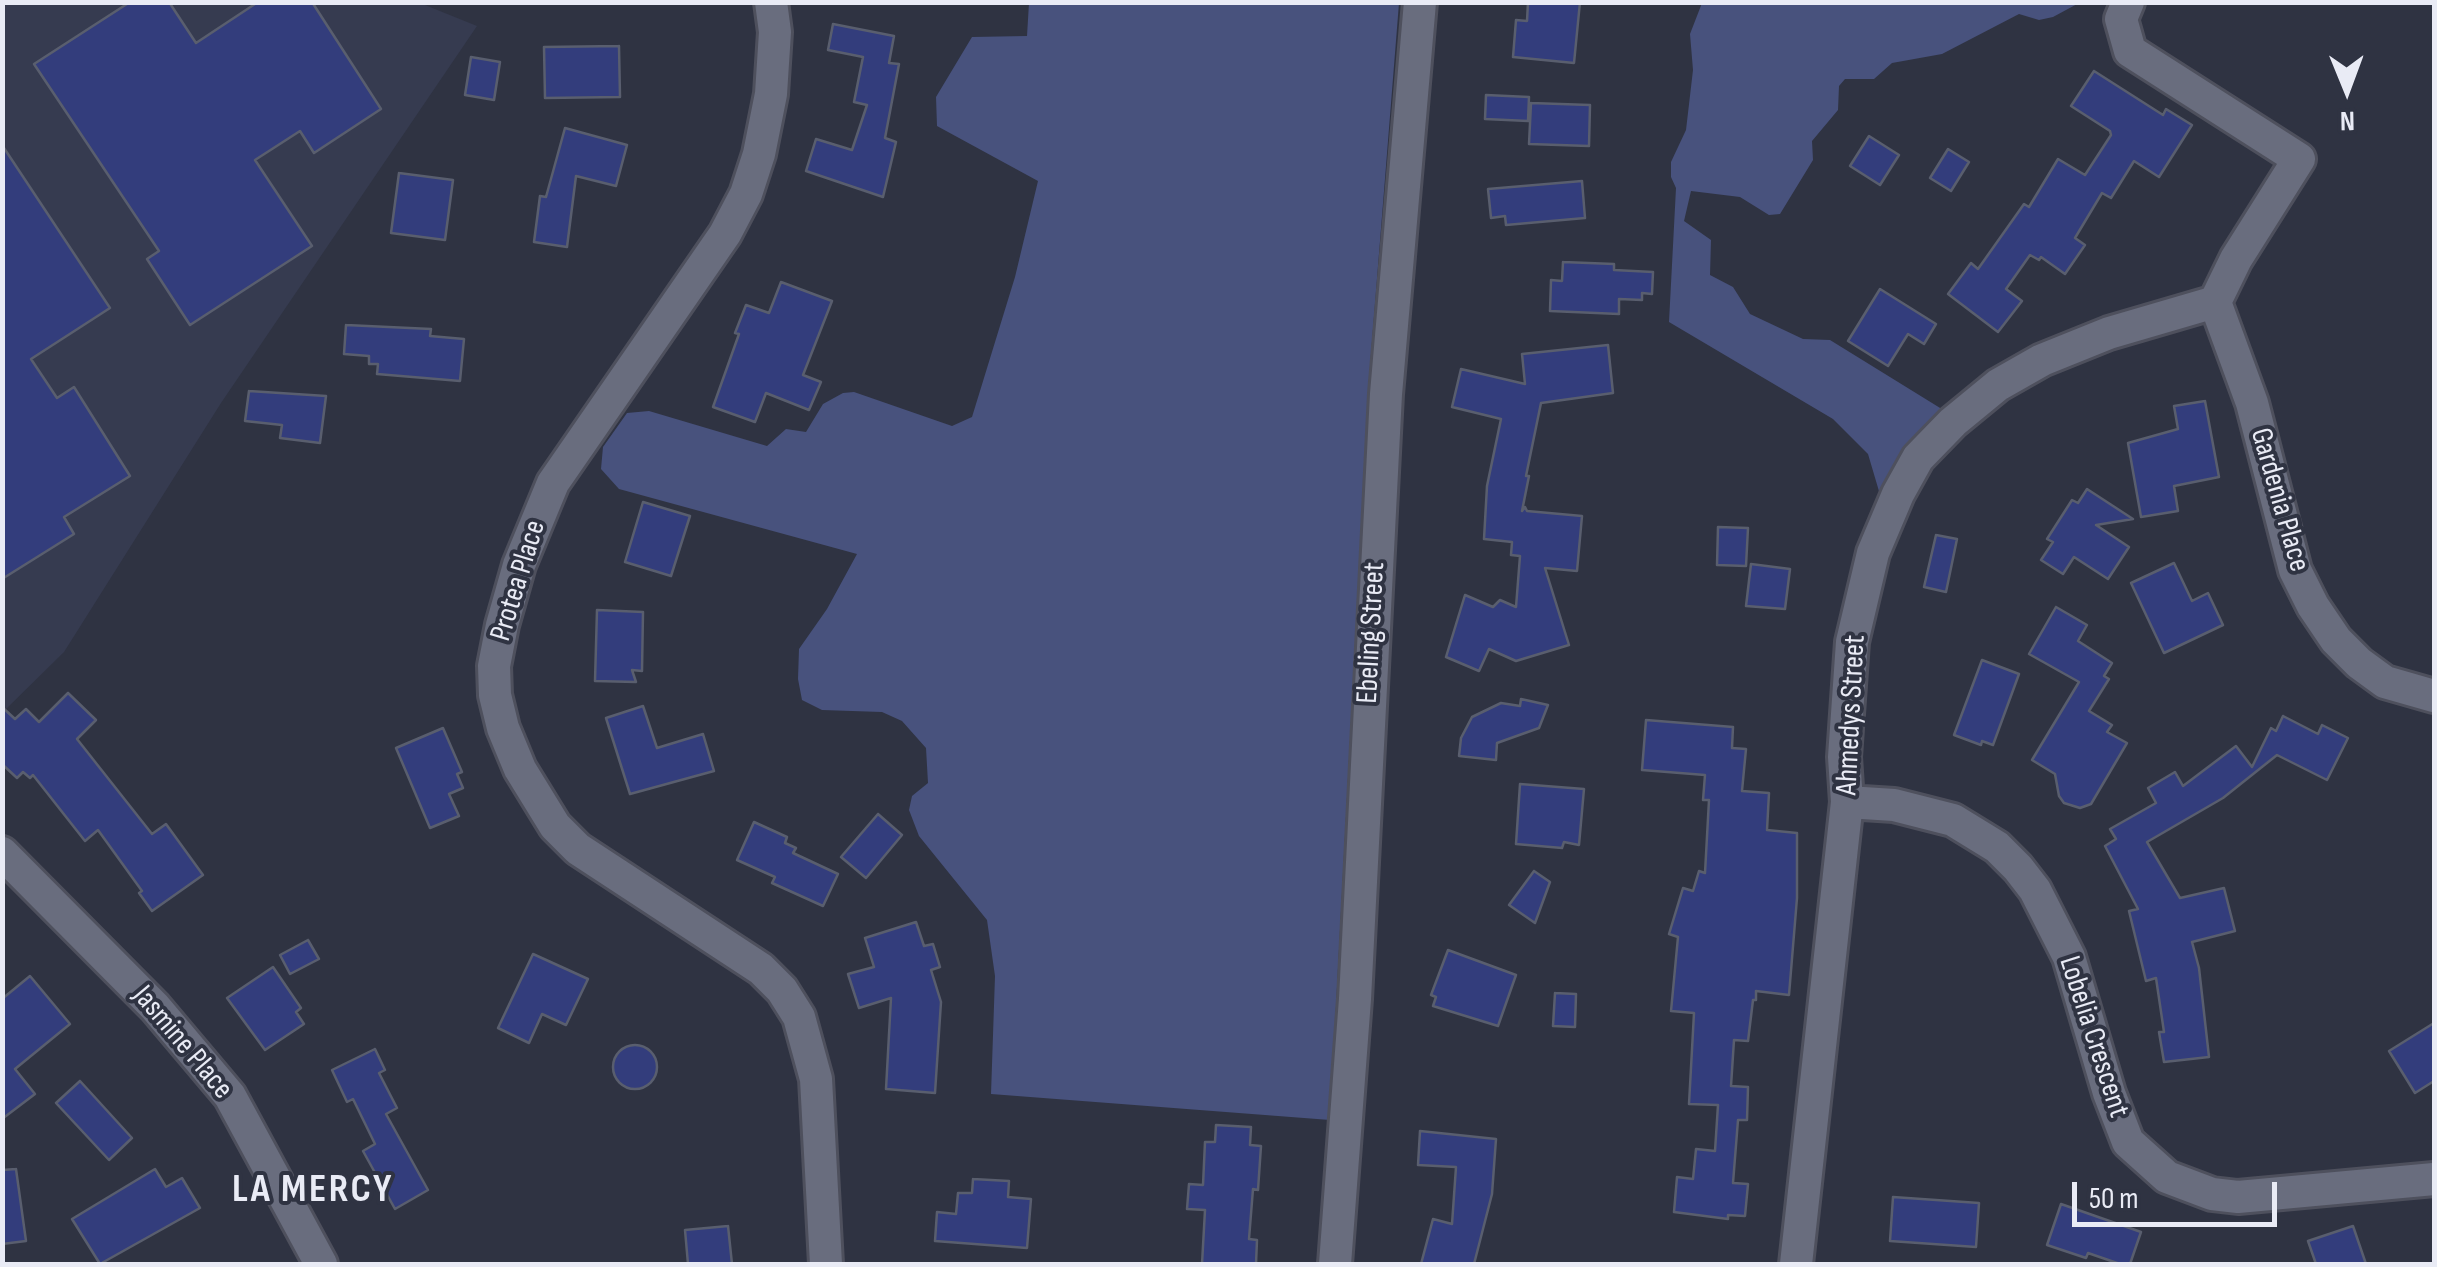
<!DOCTYPE html>
<style>
body{margin:0}
#map{position:relative;width:2437px;height:1267px;overflow:hidden;background:#2f3342;font-family:"Sofia Sans Condensed",sans-serif}
canvas{display:block}
.frame{position:absolute;inset:0;border:5px solid #e9ebf5;pointer-events:none}
.north{position:absolute;left:2297px;top:40px;width:100px;height:100px;-webkit-text-stroke:8px #2f3342;paint-order:stroke;rotate:179deg;font-size:28px;font-weight:700;line-height:40px;text-align:center;color:#e9ebf5}
.north::after{content:'';display:block;margin:auto;width:35px;height:45px;background:#e9ebf5;clip-path:polygon(50% 0,100% 100%,50% 72%,0 100%)}
.scale{position:absolute;left:2072px;top:1182px;width:205px;height:45px;box-sizing:border-box;border:5px solid #e9ebf5;border-top:0;padding-left:12px;font-size:30px;line-height:35px;white-space:nowrap;color:#e9ebf5;-webkit-text-stroke:8px #2f3342;paint-order:stroke}
</style>
<div id="map">
<canvas width="2437" height="1267"></canvas>
<div class="frame"></div>
<div class="north">N</div>
<div class="scale">50 m</div>
</div>
<script>
const ctx = document.querySelector('canvas').getContext('2d');
ctx.lineJoin = 'round';
function fill(path, color) { ctx.fillStyle = color; ctx.fill(path, 'evenodd'); }
const poly = rows => new Path2D(rows.map(r => 'M' + r).join(''));
function trace(path, color, width, dash) { ctx.strokeStyle = color; ctx.lineWidth = width; ctx.lineCap = dash ? 'butt' : 'round'; ctx.setLineDash(dash || []); ctx.stroke(path); }
function drawText(font, color, halo, rows, align = 'center') {
  ctx.font = font + ' "Sofia Sans Condensed",sans-serif'; ctx.lineWidth = 8; ctx.setLineDash([]); ctx.textBaseline = 'middle'; ctx.strokeStyle = halo; ctx.fillStyle = color; for (const [text, x, y, turn = 0] of rows) {
    ctx.save(); ctx.translate(x, y); ctx.rotate((+turn || 0) * Math.PI / 180); ctx.textAlign = isNaN(turn) ? turn : align; if (halo) ctx.strokeText(text, 0, 0); ctx.fillText(text, 0, 0); ctx.restore();
  }
}
const built = poly([
 [3,3,420,3,477,26,221,403,64,652,3,712]
]);
const green = poly([
 [1029,3,1399,3,1369,379,1330,1120,991,1094,995,976,987,920,919,836,909,810,912,796,928,783,926,748,902,721,882,712,822,710,802,700,798,679,799,649,827,609,857,554,619,489,601,469,603,447,627,413,649,411,767,446,786,429,806,432,823,404,843,393,854,392,952,426,972,417,1015,277,1038,181,937,126,936,97,972,37,1027,36],
 [1702,3,2079,3,2053,17,2039,20,2019,14,1942,54,1892,63,1874,79,1845,79,1839,86,1838,110,1812,141,1813,160,1780,214,1769,215,1740,197,1691,191,1684,221,1711,240,1710,275,1733,287,1750,314,1803,339,1830,340,1945,411,1881,498,1868,454,1833,419,1669,322,1676,188,1671,177,1671,162,1686,130,1693,70,1690,34]
]);
const building = poly([
 [130,2,169,2,196,43,258,2,312,2,381,109,314,153,300,131,255,160,312,246,190,325,147,259,159,251,34,64,130,2],
 [1528,2,1580,2,1574,63,1513,57,1516,20,1527,21,1528,2],
 [833,24,894,36,889,63,899,64,885,138,896,142,883,197,806,171,816,139,852,150,867,105,854,102,863,57,828,50,833,24],
 [619,46,620,97,545,98,544,47,619,46],
 [471,57,500,62,494,100,465,95,471,57],
 [2094,71,2163,115,2166,109,2192,125,2159,177,2134,161,2111,198,2102,193,2075,238,2085,245,2065,274,2041,257,2039,260,2030,255,2006,289,2022,301,1998,332,1948,294,1971,263,1978,269,2024,204,2029,207,2058,159,2085,175,2111,135,2110,131,2071,106,2094,71],
 [1486,95,1529,97,1528,121,1485,119,1486,95],
 [1531,103,1590,105,1589,146,1529,144,1531,103],
 [565,128,627,145,616,186,576,176,567,247,534,242,540,196,546,197,565,128],
 [1869,136,1899,155,1880,185,1850,166,1869,136],
 [2,145,110,308,31,359,57,398,74,387,130,476,64,517,74,534,2,579,2,145],
 [1948,149,1969,162,1951,191,1930,178,1948,149],
 [399,173,453,180,445,240,391,233,399,173],
 [1582,181,1585,218,1506,225,1505,216,1491,218,1488,189,1582,181],
 [1563,262,1614,264,1614,270,1653,272,1652,294,1642,293,1642,300,1619,299,1619,314,1550,311,1551,280,1562,281,1563,262],
 [781,282,832,301,803,375,821,382,809,410,766,393,755,422,713,407,739,334,735,333,746,305,769,313,781,282],
 [1880,289,1936,324,1924,344,1908,334,1888,366,1848,341,1880,289],
 [346,325,431,329,430,336,464,339,460,381,377,374,378,364,369,364,369,356,344,354,346,325],
 [1608,345,1613,393,1541,403,1526,476,1529,476,1522,511,1525,507,1527,511,1582,516,1577,571,1545,568,1569,645,1516,661,1489,649,1479,671,1446,657,1465,595,1493,607,1500,600,1516,607,1520,556,1511,555,1512,542,1484,539,1487,486,1501,419,1452,407,1461,369,1525,384,1522,354,1608,345],
 [249,391,326,396,320,443,280,438,282,425,245,421,249,391],
 [2205,401,2219,477,2174,486,2178,511,2141,517,2128,443,2178,429,2174,406,2205,401],
 [2087,489,2133,519,2096,525,2129,547,2108,579,2074,557,2063,574,2041,560,2053,542,2047,539,2072,500,2078,503,2087,489],
 [643,502,690,516,671,576,625,562,643,502],
 [1718,527,1748,528,1746,566,1717,565,1718,527],
 [1936,535,1957,539,1946,592,1924,587,1936,535],
 [2174,563,2192,601,2208,593,2223,625,2164,653,2131,583,2174,563],
 [1751,564,1790,569,1785,609,1746,606,1751,564],
 [2056,607,2087,625,2078,641,2112,663,2104,676,2109,679,2089,711,2112,725,2107,732,2127,743,2091,804,2080,808,2064,803,2059,796,2055,774,2032,760,2079,682,2029,654,2056,607],
 [597,610,643,612,642,671,632,670,636,682,595,681,597,610],
 [1982,660,2019,674,1993,745,1982,741,1981,745,1954,735,1982,660],
 [68,693,96,720,77,739,152,834,166,824,203,875,152,911,139,893,142,891,98,830,85,841,33,775,30,778,23,772,17,778,2,764,2,707,15,719,26,709,39,722,68,693],
 [1521,699,1548,705,1539,728,1497,743,1496,760,1459,756,1461,738,1472,717,1501,703,1520,706,1521,699],
 [643,706,657,748,703,734,714,771,630,794,606,718,643,706],
 [2283,716,2318,734,2322,725,2348,738,2327,780,2277,755,2223,798,2147,842,2180,898,2224,888,2235,931,2192,942,2199,968,2209,1057,2164,1062,2159,1032,2164,1032,2156,978,2146,981,2129,911,2138,909,2105,846,2116,839,2110,829,2156,803,2148,788,2175,772,2183,786,2236,746,2252,767,2271,728,2276,731,2283,716],
 [1646,720,1733,727,1732,748,1746,749,1742,791,1769,793,1767,830,1797,833,1797,898,1789,995,1756,991,1756,1000,1753,1000,1748,1041,1734,1040,1731,1086,1748,1087,1747,1120,1738,1120,1733,1183,1748,1184,1745,1216,1728,1215,1728,1219,1674,1212,1677,1177,1693,1179,1696,1149,1715,1151,1718,1105,1689,1104,1694,1013,1671,1011,1678,937,1669,934,1683,888,1693,891,1699,871,1705,873,1709,800,1703,800,1705,775,1642,770,1646,720],
 [443,728,462,772,457,774,463,788,449,794,459,816,430,828,396,748,443,728],
 [1520,784,1584,789,1579,845,1564,842,1562,848,1516,844,1520,784],
 [878,814,902,835,866,878,841,857,878,814],
 [754,822,787,837,785,843,796,848,793,853,838,874,823,906,772,883,775,877,737,860,754,822],
 [1534,871,1550,882,1535,923,1509,905,1534,871],
 [916,922,924,946,933,944,940,967,931,970,941,1002,935,1093,886,1089,891,998,859,1008,848,974,874,967,865,938,916,922],
 [308,940,319,959,290,974,280,955,308,940],
 [1448,950,1516,975,1498,1026,1433,1006,1436,997,1431,995,1448,950],
 [533,954,588,979,566,1025,542,1014,529,1043,498,1028,533,954],
 [273,967,301,1008,296,1012,304,1024,265,1050,227,998,273,967],
 [30,976,70,1024,15,1069,35,1094,2,1119,2,999,30,976],
 [1555,993,1576,994,1575,1027,1553,1026,1555,993],
 [2434,1023,2434,1081,2415,1093,2389,1051,2434,1023],
 '613 1067a22 22 0 1 1 44 0a22 22 0 1 1-44 0Z',
 [375,1049,385,1070,379,1073,397,1108,386,1114,428,1190,395,1209,363,1151,375,1144,353,1099,347,1102,332,1070,375,1049],
 [80,1081,132,1138,109,1160,56,1103,80,1081],
 [1216,1125,1251,1127,1250,1145,1261,1146,1258,1190,1253,1189,1249,1239,1257,1240,1256,1264,1202,1264,1205,1210,1187,1209,1189,1184,1203,1185,1205,1142,1215,1142,1216,1125],
 [1420,1131,1496,1139,1492,1194,1474,1264,1421,1264,1433,1219,1452,1224,1456,1167,1418,1165,1420,1131],
 [16,1169,26,1241,2,1244,2,1170,16,1169],
 [155,1169,166,1187,182,1178,200,1208,100,1264,72,1219,155,1169],
 [973,1179,1009,1181,1008,1197,1031,1199,1027,1248,935,1241,937,1212,956,1214,958,1193,972,1193,973,1179],
 [1893,1197,1979,1203,1976,1247,1890,1241,1893,1197],
 [2061,1204,2141,1232,2130,1264,2120,1264,2088,1253,2086,1258,2047,1245,2061,1204],
 [728,1226,732,1264,688,1264,685,1230,728,1226],
 [2353,1226,2366,1264,2316,1264,2308,1241,2353,1226]
]);
const minor = poly([
 [771,2,775,32,771,94,759,154,746,194,725,234,553,483,519,565,502,625,494,666,495,695,503,728,520,769,555,826,578,849,761,969,782,990,799,1017,816,1079,826,1264],
 [2215,302,2252,403,2295,570,2313,606,2336,640,2359,663,2385,682,2434,696],
 [1847,802,1894,805,1953,820,1997,847,2018,868,2035,890,2069,957,2109,1093,2128,1142,2167,1177,2212,1194,2238,1197,2434,1179],
 [2,853,155,1007,230,1096,321,1264],
 [1335,1264,1355,999,1386,394,1420,2],
 [1796,1264,1847,802,1844,757,1852,642,1873,553,1898,494,1918,458,1953,422,1998,385,2042,360,2109,333,2215,302,2236,259,2299,159,2130,51,2121,19,2128,2]
]);
const streetNames = [
 ["Gardenia Place",2279,500,74],
 ["Protea Place",519,581,-73],
 ["Ebeling Street",1372,633,-87],
 ["Ahmedys Street",1852,715,-87],
 ["Lobelia Crescent",2093,1037,72],
 ["Jasmine Place",182,1043,50]
];
const districtNames = [
 ["LA MERCY",313,1191]
];
fill(built, '#363b50');
fill(green, '#48527d');
fill(building, '#333d7c');
trace(building, '#595e6e', 2.5);
trace(minor, '#4e505d', 38);
trace(minor, '#696d7e', 32);
drawText('30px', '#e9ebf5', '#2f3342', streetNames);
ctx.letterSpacing = '2.5px';
drawText('bold 40px', '#e9ebf5', '#2f3342', districtNames);
ctx.letterSpacing = '0px';
</script>
